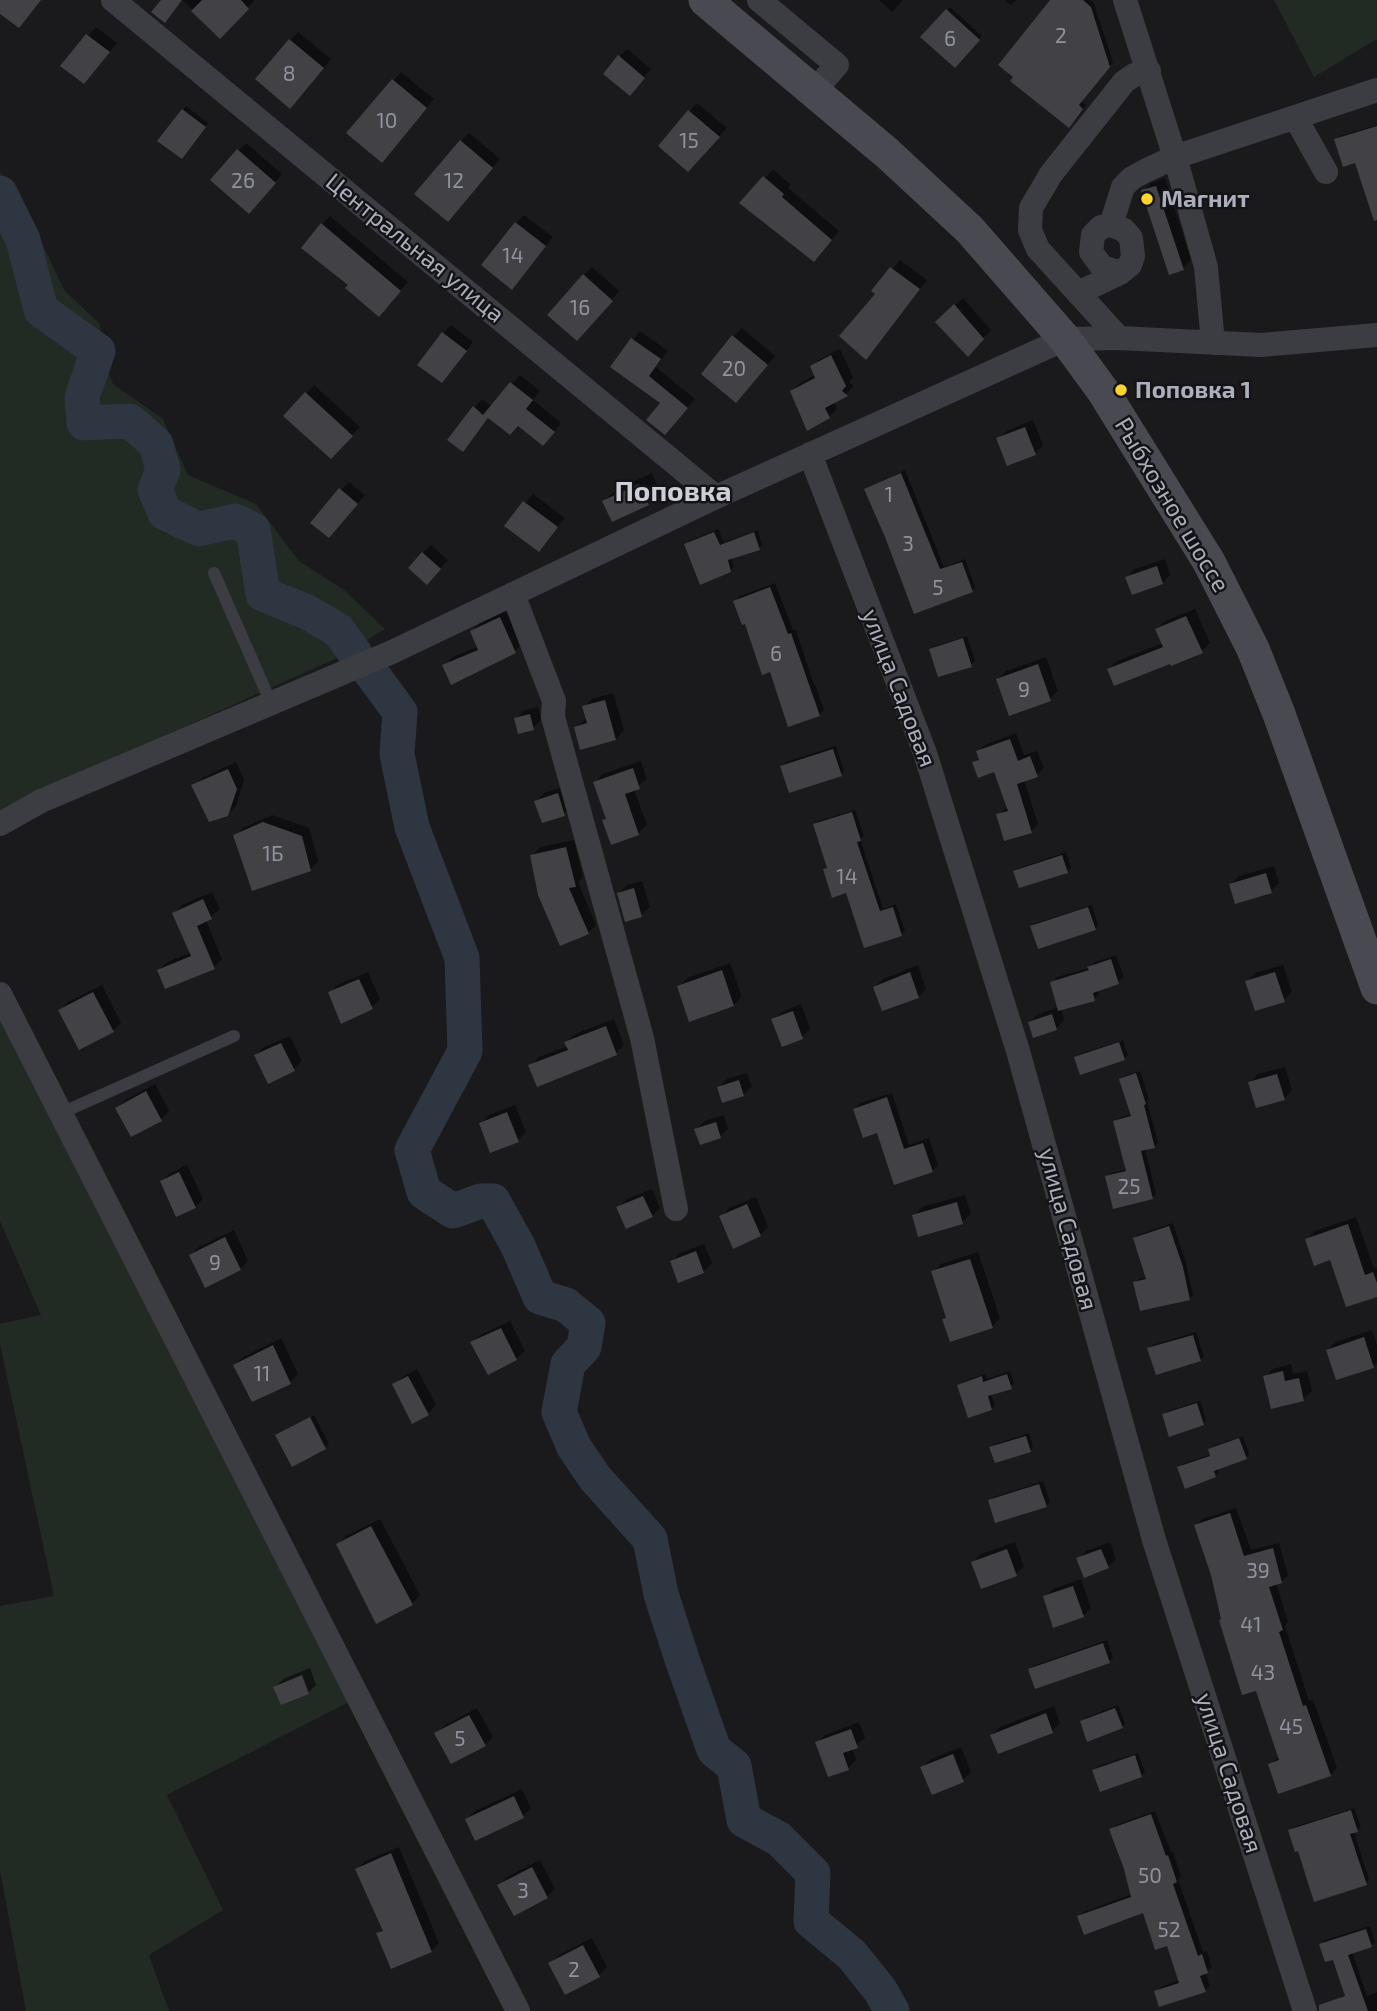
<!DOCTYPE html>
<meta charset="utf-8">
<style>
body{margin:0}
canvas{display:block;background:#1a191c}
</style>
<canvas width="1377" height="2011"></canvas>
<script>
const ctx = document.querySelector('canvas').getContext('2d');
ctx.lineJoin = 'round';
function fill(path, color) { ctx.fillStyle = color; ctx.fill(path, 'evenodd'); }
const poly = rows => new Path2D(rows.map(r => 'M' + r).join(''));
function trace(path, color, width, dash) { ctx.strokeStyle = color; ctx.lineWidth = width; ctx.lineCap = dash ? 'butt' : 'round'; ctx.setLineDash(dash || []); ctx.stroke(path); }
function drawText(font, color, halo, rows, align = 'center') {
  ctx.font = font + ' "Exo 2",sans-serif'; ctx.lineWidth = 5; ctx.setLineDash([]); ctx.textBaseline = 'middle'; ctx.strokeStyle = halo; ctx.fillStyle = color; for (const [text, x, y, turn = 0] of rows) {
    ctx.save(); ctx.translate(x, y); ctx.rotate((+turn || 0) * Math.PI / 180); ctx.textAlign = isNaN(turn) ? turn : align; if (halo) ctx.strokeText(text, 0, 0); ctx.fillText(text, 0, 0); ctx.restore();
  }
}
const green = poly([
 [1274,0,1377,0,1377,39,1314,77],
 [0,172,19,194,64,290,100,324,104,360,113,384,163,419,188,475,256,504,299,561,344,590,385,629,337,658,0,810],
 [0,1012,349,1702,167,1795,223,1910,149,1955,169,2011,26,2011,0,1870,0,1606,54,1596,0,1344,0,1324,41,1315,0,1221]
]);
const shadow = poly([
 [163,0,255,0,220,36,182,0,172,13],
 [879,0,903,0,892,12],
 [1005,0,1016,0,1011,5],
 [1052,0,1090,0,1094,3,1113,62,1081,101,1086,105,1072,122],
 [950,7,982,36,955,66,923,37],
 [96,27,117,43,92,74,63,65],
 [298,32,331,59,298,98,290,40],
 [627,49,651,69,638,85,619,57],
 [401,72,434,99,390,152,349,133],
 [697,103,727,128,688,169,689,112],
 [186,106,208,123,185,154,183,110],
 [1377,125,1377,209,1356,161,1336,140,1340,136],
 [469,133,500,159,456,211,461,141],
 [246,143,282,174,257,203,238,151],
 [773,169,791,185,788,188,839,231,822,252,742,203],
 [1165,178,1191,260,1183,268,1143,191,1151,183],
 [524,215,553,237,520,279,516,223],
 [330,216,408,282,387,306,350,285,322,224],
 [900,260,927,280,866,357,878,294,874,291],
 [592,267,619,291,585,331,584,275],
 [963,298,991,330,968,354,945,314],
 [451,325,473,342,450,373,443,333],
 [742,328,775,356,744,393,734,336],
 [640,331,668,351,656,367,695,399,673,425,663,403,612,367],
 [840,349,853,377,849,382,854,386,846,394,834,401,837,409,829,417,792,391,800,383,815,375,812,367,820,359],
 [520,375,540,391,533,400,561,423,551,436,489,417,471,441,474,408,482,399,492,407],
 [314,385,360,427,339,449,286,415],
 [1033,420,1043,445,1035,453,998,439,1007,431],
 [905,470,944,567,965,559,975,587,972,591,915,612,866,490],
 [652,473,660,491,648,504,604,501,617,489],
 [349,482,365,495,337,528,341,490],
 [533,494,565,518,539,550,507,526],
 [718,529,724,542,758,530,762,545,759,548,731,557,734,567,730,570,686,544,689,541],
 [431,545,448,560,435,574,423,553],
 [1165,559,1170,575,1162,583,1127,577,1135,569],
 [775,583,793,630,796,630,814,685,815,684,824,710,819,715,771,670,735,601,740,596],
 [1195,609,1210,643,1202,651,1171,662,1109,669,1117,661,1163,643,1157,629,1165,621],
 [509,610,523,643,515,651,444,666,453,657,479,646,472,631,480,623],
 [967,636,975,661,971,665,931,649,935,646],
 [1046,657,1058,691,1050,699,998,679,1006,671],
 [613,693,624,730,616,739,576,728,587,718,584,707,592,699],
 [538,707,541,720,533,728,516,718,525,710],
 [1016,733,1024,755,1037,751,1044,768,1037,775,1024,780,1038,824,1031,831,998,815,1008,807,995,770,974,763,980,757,978,751,985,745],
 [836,746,844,771,841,775,782,766,786,762],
 [641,761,647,779,634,789,647,825,638,833,612,842,607,818,595,782,603,774],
 [236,762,244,780,236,806,228,814,194,786,202,778],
 [566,786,572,806,564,814,536,801,544,793],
 [855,810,864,836,860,839,883,909,896,904,905,931,901,934,847,891,825,869,828,866,815,825,818,821],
 [272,815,309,828,318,861,310,870,235,836,243,828],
 [574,840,583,877,578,882,596,925,588,933,532,856,540,847],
 [1066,852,1071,868,1067,871,1015,871,1019,868],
 [1274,866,1279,883,1271,891,1231,884,1239,876],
 [642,881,650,907,641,915,619,893,627,885],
 [212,892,220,909,206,920,222,959,214,967,159,970,167,962,192,952,174,913,182,905],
 [1092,905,1098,925,1095,929,1032,926,1036,923],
 [1116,955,1124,977,1118,982,1098,990,1099,994,1094,999,1061,1009,1064,1020,1056,1029,1030,1022,1038,1014,1059,1007,1052,983,1057,977,1089,968,1095,962],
 [730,963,742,997,733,1005,679,986,687,978],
 [918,965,926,989,918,997,875,987,883,979],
 [1283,965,1292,992,1284,1000,1247,982,1255,973],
 [368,972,380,999,372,1007,330,992,339,984],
 [102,985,121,1023,113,1031,60,1010,68,1002],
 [801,1004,810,1029,802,1037,773,1020,782,1012],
 [614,1019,624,1045,616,1053,531,1065,539,1057,568,1046,566,1042,575,1034],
 [290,1036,302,1061,294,1069,256,1055,264,1047],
 [1123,1040,1128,1055,1124,1058,1081,1073,1076,1057,1079,1054],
 [1285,1067,1292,1090,1284,1099,1250,1082,1258,1074],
 [1140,1071,1149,1099,1147,1101,1158,1143,1154,1147,1145,1148,1156,1194,1153,1197,1107,1176,1111,1173,1128,1169,1115,1122,1119,1118,1132,1114,1121,1079,1124,1076],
 [747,1073,752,1086,743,1095,719,1087,727,1079],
 [155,1084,169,1111,161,1119,132,1135,117,1108,125,1100],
 [892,1093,909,1145,929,1138,938,1165,932,1171,878,1131,855,1109,860,1103],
 [515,1105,526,1132,518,1140,481,1124,489,1115],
 [724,1115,728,1129,720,1137,696,1129,705,1121],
 [187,1165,203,1199,195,1207,162,1181,170,1173],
 [652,1189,660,1208,652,1216,619,1207,627,1199],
 [965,1195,971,1214,962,1222,914,1216,922,1207],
 [756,1197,768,1227,760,1235,721,1217,729,1208],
 [1356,1217,1374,1268,1377,1267,1377,1295,1307,1239,1315,1231],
 [1173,1223,1186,1263,1193,1295,1189,1299,1135,1282,1139,1279,1147,1277,1135,1238,1138,1235],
 [234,1230,248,1261,240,1269,191,1255,199,1247],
 [704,1244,712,1263,703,1272,672,1261,680,1253],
 [978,1252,1000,1318,992,1327,947,1317,933,1272,941,1264],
 [510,1321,525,1351,516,1359,489,1373,472,1343,480,1335],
 [1372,1330,1377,1345,1377,1363,1373,1366,1328,1350,1336,1342],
 [1196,1332,1204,1356,1200,1360,1149,1348,1153,1345],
 [281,1338,298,1374,290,1382,235,1365,243,1357],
 [1291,1364,1293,1374,1307,1371,1312,1391,1303,1399,1265,1377,1273,1369],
 [417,1369,436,1405,428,1414,394,1385,402,1377],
 [1010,1371,1014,1384,991,1395,995,1405,991,1409,959,1385,962,1382,985,1374,987,1379],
 [1200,1401,1206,1420,1203,1424,1164,1415,1168,1411],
 [314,1415,329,1444,292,1464,277,1435],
 [1029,1433,1033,1447,1030,1450,991,1447,995,1444],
 [1243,1436,1249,1454,1246,1458,1217,1468,1219,1472,1215,1476,1179,1468,1183,1464,1211,1454,1210,1450,1213,1446],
 [1043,1481,1050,1502,1046,1506,990,1501,994,1497],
 [1236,1508,1251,1550,1279,1543,1288,1575,1281,1582,1276,1583,1288,1622,1285,1626,1309,1701,1313,1700,1337,1768,1330,1775,1270,1764,1279,1757,1257,1688,1196,1526,1202,1519],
 [380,1519,420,1595,412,1604,338,1544,346,1536],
 [1015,1542,1024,1566,1016,1574,973,1562,981,1554],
 [1110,1542,1116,1559,1108,1567,1078,1559,1086,1551],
 [1081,1579,1091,1608,1083,1616,1045,1597,1053,1589],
 [1107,1640,1113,1658,1109,1661,1030,1670,1033,1666],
 [310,1668,316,1685,308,1693,275,1687,283,1679],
 [1118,1705,1125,1723,1122,1727,1082,1722,1085,1718],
 [1054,1706,1060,1723,1052,1731,992,1735,1000,1727],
 [477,1708,493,1737,485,1745,437,1733,445,1725],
 [859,1722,865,1738,852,1748,856,1760,848,1768,817,1743,825,1735],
 [961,1747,971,1772,963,1780,922,1767,931,1759],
 [1138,1753,1145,1772,1141,1776,1094,1770,1098,1766],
 [522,1789,531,1808,523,1816,467,1819,475,1811],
 [1354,1808,1361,1827,1354,1831,1369,1880,1366,1883,1299,1849,1290,1831,1294,1827],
 [1155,1811,1171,1852,1173,1852,1181,1876,1178,1879,1203,1952,1207,1951,1212,1967,1205,1972,1210,1986,1205,1990,1156,1992,1161,1987,1180,1980,1168,1944,1144,1911,1079,1916,1084,1912,1132,1894,1111,1830,1116,1825],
 [399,1847,439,1943,431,1951,379,1934,384,1928,357,1870,365,1861],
 [540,1860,555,1889,547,1897,499,1885,507,1877],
 [1370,1926,1375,1942,1371,1946,1352,1952,1367,1996,1377,1992,1377,2011,1335,2011,1332,2002,1346,1994,1334,1958,1321,1944,1325,1940],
 [592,1938,607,1967,599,1975,551,1963,559,1955]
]);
const river = poly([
 [0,193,23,240,41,310,98,351,82,397,84,423,130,421,156,444,163,470,155,490,165,513,199,529,235,521,253,530,263,594,307,612,338,630,354,652],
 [369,670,400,712,397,754,412,827,462,958,465,1051,412,1150,424,1192,453,1211,481,1201,493,1201,518,1246,540,1297,566,1305,588,1323,584,1347,568,1364,559,1412,574,1447,595,1478,650,1539,661,1594,682,1659,714,1750,734,1766,744,1820,779,1839,813,1873,811,1921,852,1955,880,1990,892,2011]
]);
const building = poly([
 [0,0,41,0,19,28,0,14],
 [161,0,182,0,165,23,151,12],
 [202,0,241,0,249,9,220,39,191,11],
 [1050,0,1083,0,1091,7,1110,67,1079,105,1083,109,1069,128,1010,81,1013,77,998,65],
 [946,9,980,40,955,68,920,37],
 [86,34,110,52,84,84,60,66],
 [289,39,324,68,290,109,255,79],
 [618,55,645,78,630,96,603,74],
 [392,79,427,108,382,163,346,133],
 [182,109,206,127,182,159,157,141],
 [688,110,720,137,688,172,658,146],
 [1377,126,1377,220,1374,221,1355,163,1343,167,1334,139],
 [460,140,493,168,448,222,414,194],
 [237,149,276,183,249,214,210,180],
 [763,176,784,194,782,197,832,240,814,262,739,203],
 [1156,186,1184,270,1169,275,1141,190],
 [515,222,546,246,512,290,481,265],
 [321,223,401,291,379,317,345,288,348,285,301,248],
 [890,267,920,289,866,360,839,336,875,294,871,291],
 [583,274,613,301,577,341,547,315],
 [954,304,984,339,968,357,935,322],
 [442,332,467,351,442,383,417,365],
 [732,335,768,365,736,403,701,374],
 [631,338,661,359,649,376,688,408,665,435,646,420,660,403,610,367],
 [831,355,846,386,842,391,848,396,825,408,830,418,807,431,790,391,815,378,810,366],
 [510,382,533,400,526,409,555,432,543,446,518,426,510,435,488,418,463,452,447,440,473,406,483,415],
 [305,392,353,436,331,459,283,416],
 [1025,427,1036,455,1007,466,996,438],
 [901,473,940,569,962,562,973,592,914,614,885,537,864,489],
 [639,484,649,505,612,522,602,501],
 [339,488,358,504,329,538,310,523],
 [523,501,558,527,539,552,504,526],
 [714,532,720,545,754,532,760,550,728,560,731,572,700,585,684,544],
 [422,552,441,569,427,585,408,568],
 [1157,566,1163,584,1132,595,1125,577],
 [770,587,788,634,791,633,820,716,788,727,770,672,762,675,745,624,742,625,733,601],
 [1186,616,1203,653,1171,666,1170,664,1114,686,1107,669,1163,647,1155,629],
 [500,617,516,653,451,685,442,665,478,650,470,631],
 [963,638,972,667,938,677,929,649],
 [1038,664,1051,701,1009,716,996,679],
 [605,700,616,740,580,750,574,727,587,723,582,706],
 [530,714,534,730,518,734,514,718],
 [1010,739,1018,761,1030,756,1038,777,1017,784,1032,833,1004,841,996,814,1008,811,994,772,978,778,972,762,979,760,976,751],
 [833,749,842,776,789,793,780,766],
 [633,768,640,789,625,794,639,835,611,845,602,820,606,819,593,782],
 [228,769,237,789,228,816,209,822,191,785],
 [558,793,565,816,542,823,534,801],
 [852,812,861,841,857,842,880,911,893,907,902,936,864,948,846,893,832,898,823,869,827,868,813,824],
 [263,822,302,836,311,871,252,891,233,835],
 [566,847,576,887,569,888,589,934,560,946,538,895,530,855],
 [1062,855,1068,873,1019,888,1013,871],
 [1266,873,1272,893,1235,904,1229,884],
 [634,888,642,917,625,922,617,893],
 [203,899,212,919,197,926,215,969,165,989,157,970,191,956,172,913],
 [1088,907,1096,930,1038,949,1030,926],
 [1111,959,1119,984,1093,993,1095,1001,1058,1011,1050,982,1089,970,1087,967],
 [722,970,734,1006,689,1022,677,986],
 [910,972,919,998,882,1011,873,987],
 [1275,972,1285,1002,1255,1011,1245,981],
 [359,979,373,1009,341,1024,328,992],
 [93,992,114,1032,79,1050,58,1010],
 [793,1011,803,1039,782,1047,771,1019],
 [1052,1014,1057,1030,1033,1038,1028,1022],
 [606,1026,617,1055,537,1087,528,1065,568,1050,564,1042],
 [1119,1042,1125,1060,1080,1075,1074,1057],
 [281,1043,295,1071,268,1084,254,1055],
 [1136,1073,1146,1104,1144,1105,1155,1148,1141,1151,1153,1199,1113,1209,1105,1176,1126,1171,1113,1121,1131,1116,1119,1079],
 [1277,1074,1285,1100,1256,1108,1248,1082],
 [739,1080,744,1096,722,1103,717,1087],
 [146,1091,162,1121,131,1137,115,1108],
 [887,1097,904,1149,923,1143,933,1172,894,1185,877,1133,863,1138,853,1109],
 [507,1112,519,1142,490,1153,479,1123],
 [716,1122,721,1138,700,1145,694,1129],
 [179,1172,196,1208,176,1217,160,1181],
 [643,1196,653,1217,626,1229,616,1207],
 [957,1202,963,1224,918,1237,912,1215],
 [747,1204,761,1236,733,1249,719,1216],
 [1348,1224,1365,1275,1373,1272,1377,1283,1377,1297,1346,1307,1330,1260,1314,1266,1305,1239],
 [1169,1226,1183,1267,1190,1300,1140,1311,1133,1282,1146,1279,1133,1238],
 [225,1237,241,1270,205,1288,189,1255],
 [696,1251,704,1273,678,1283,670,1261],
 [970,1259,993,1328,950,1342,942,1319,946,1318,931,1271],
 [501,1328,517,1360,488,1375,470,1342],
 [1193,1335,1201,1361,1156,1375,1147,1348],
 [1364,1337,1374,1368,1336,1380,1326,1350],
 [273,1345,291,1384,252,1402,233,1365],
 [1283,1371,1285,1381,1299,1378,1304,1401,1271,1409,1263,1376],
 [1007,1374,1012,1389,988,1396,992,1410,968,1418,957,1385,982,1376,983,1382],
 [408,1376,429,1415,412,1424,392,1384],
 [1197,1403,1204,1425,1169,1437,1162,1414],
 [310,1417,326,1449,292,1467,275,1435],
 [1026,1436,1031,1452,995,1463,989,1447],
 [1239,1438,1247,1459,1214,1471,1216,1477,1185,1489,1177,1467,1210,1456,1208,1449],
 [1039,1484,1047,1507,995,1523,988,1500],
 [1230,1513,1244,1556,1273,1548,1282,1583,1269,1587,1283,1630,1279,1632,1303,1706,1306,1705,1331,1776,1278,1794,1268,1764,1279,1760,1256,1691,1242,1695,1219,1620,1221,1619,1211,1575,1194,1525],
 [371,1526,413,1605,376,1624,336,1544],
 [1007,1549,1017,1576,981,1589,971,1562],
 [1101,1549,1109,1568,1084,1578,1076,1558],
 [1073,1586,1084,1617,1053,1628,1043,1596],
 [1103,1643,1110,1663,1035,1689,1028,1669],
 [302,1675,309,1694,281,1705,273,1687],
 [1115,1708,1123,1728,1087,1742,1080,1721],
 [1046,1713,1053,1733,998,1754,990,1735],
 [469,1715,486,1746,451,1764,434,1733],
 [851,1729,858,1748,843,1753,849,1770,828,1777,815,1742],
 [953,1754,964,1782,932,1795,920,1767],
 [1135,1755,1142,1777,1100,1792,1092,1770],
 [514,1796,524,1818,475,1841,465,1819],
 [1351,1810,1358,1832,1350,1834,1367,1885,1314,1902,1298,1851,1295,1852,1288,1830],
 [1151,1814,1166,1856,1168,1855,1177,1882,1173,1884,1198,1956,1202,1954,1208,1973,1200,1976,1206,1992,1159,2007,1154,1991,1179,1983,1167,1946,1155,1950,1143,1913,1084,1935,1077,1916,1131,1897,1124,1869,1109,1829],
 [391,1853,432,1952,391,1969,376,1933,383,1931,355,1869],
 [532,1867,548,1898,514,1916,497,1885],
 [1366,1929,1372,1947,1348,1955,1368,2011,1319,2011,1319,2005,1345,1996,1333,1960,1325,1962,1319,1944],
 [583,1945,600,1977,565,1995,548,1963]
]);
const lane = poly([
 [214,573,271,703],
 [59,1114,234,1036]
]);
const street = poly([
 [113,0,716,497],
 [759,0,837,65,814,91],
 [1125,0,1175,157,1206,267,1213,343],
 [1295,117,1326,172],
 [1111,225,1123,187,1132,178,1147,170,1175,157,1377,90],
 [1078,293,1120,273,1130,265,1133,256,1131,238,1124,230,1111,225,1101,227,1093,235,1091,252,1102,267,1120,273],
 [1119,338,1038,249,1030,230,1031,208,1051,174,1124,82,1134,75,1149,71],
 [810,454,925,753,1018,1051,1154,1540,1305,2011],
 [513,594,554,701,553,717,642,1038,676,1209],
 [0,824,41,801,392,652,716,497,1065,339,1119,338,1261,345,1377,335],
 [0,994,518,2011]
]);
const secondary = poly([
 [705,0,887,153,970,230,1065,339,1103,391,1209,562,1253,649,1279,714,1377,988]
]);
const markers = [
 [1147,199,7,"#fdd330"],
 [1121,390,7,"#fdd330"]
];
const numberNames = [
 ["2",1061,36],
 ["6",950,39],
 ["8",289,74],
 ["10",387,121],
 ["15",689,141],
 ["26",243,181],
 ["12",454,181],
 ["14",513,256],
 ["16",580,308],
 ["20",734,369],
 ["1",889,495],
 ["3",908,544],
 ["5",938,588],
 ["6",776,654],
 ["9",1024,690],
 ["1Б",273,854],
 ["14",847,877],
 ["25",1129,1187],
 ["9",215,1263],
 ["11",262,1374],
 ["39",1258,1571],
 ["41",1251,1625],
 ["43",1263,1673],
 ["45",1291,1727],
 ["5",460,1739],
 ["50",1150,1876],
 ["3",523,1891],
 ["52",1169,1930],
 ["2",574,1970]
];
const poiNames = [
 ["Магнит",1161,199],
 ["Поповка 1",1135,390]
];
const streetNames = [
 ["Центральная улица",415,248,39],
 ["Рыбхозное шоссе",1172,505,59],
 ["улица Садовая",899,688,69],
 ["улица Садовая",1068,1229,75],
 ["улица Садовая",1229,1773,72]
];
const quarterNames = [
 ["Поповка",673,492]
];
fill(green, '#212a23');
fill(shadow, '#0007');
trace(river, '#2e3641', 35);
fill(building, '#414146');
trace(lane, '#3c3c43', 12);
trace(street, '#3c3c43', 24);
trace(secondary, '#484951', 33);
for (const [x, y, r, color] of markers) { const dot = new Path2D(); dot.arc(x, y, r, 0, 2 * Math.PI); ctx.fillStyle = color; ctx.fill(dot); trace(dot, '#141417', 2.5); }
drawText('21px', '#90939e', null, numberNames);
drawText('bold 24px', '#abaebc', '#141417', poiNames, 'left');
drawText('24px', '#abaebc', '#141417', streetNames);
drawText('bold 28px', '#ccced8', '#141417', quarterNames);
</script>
